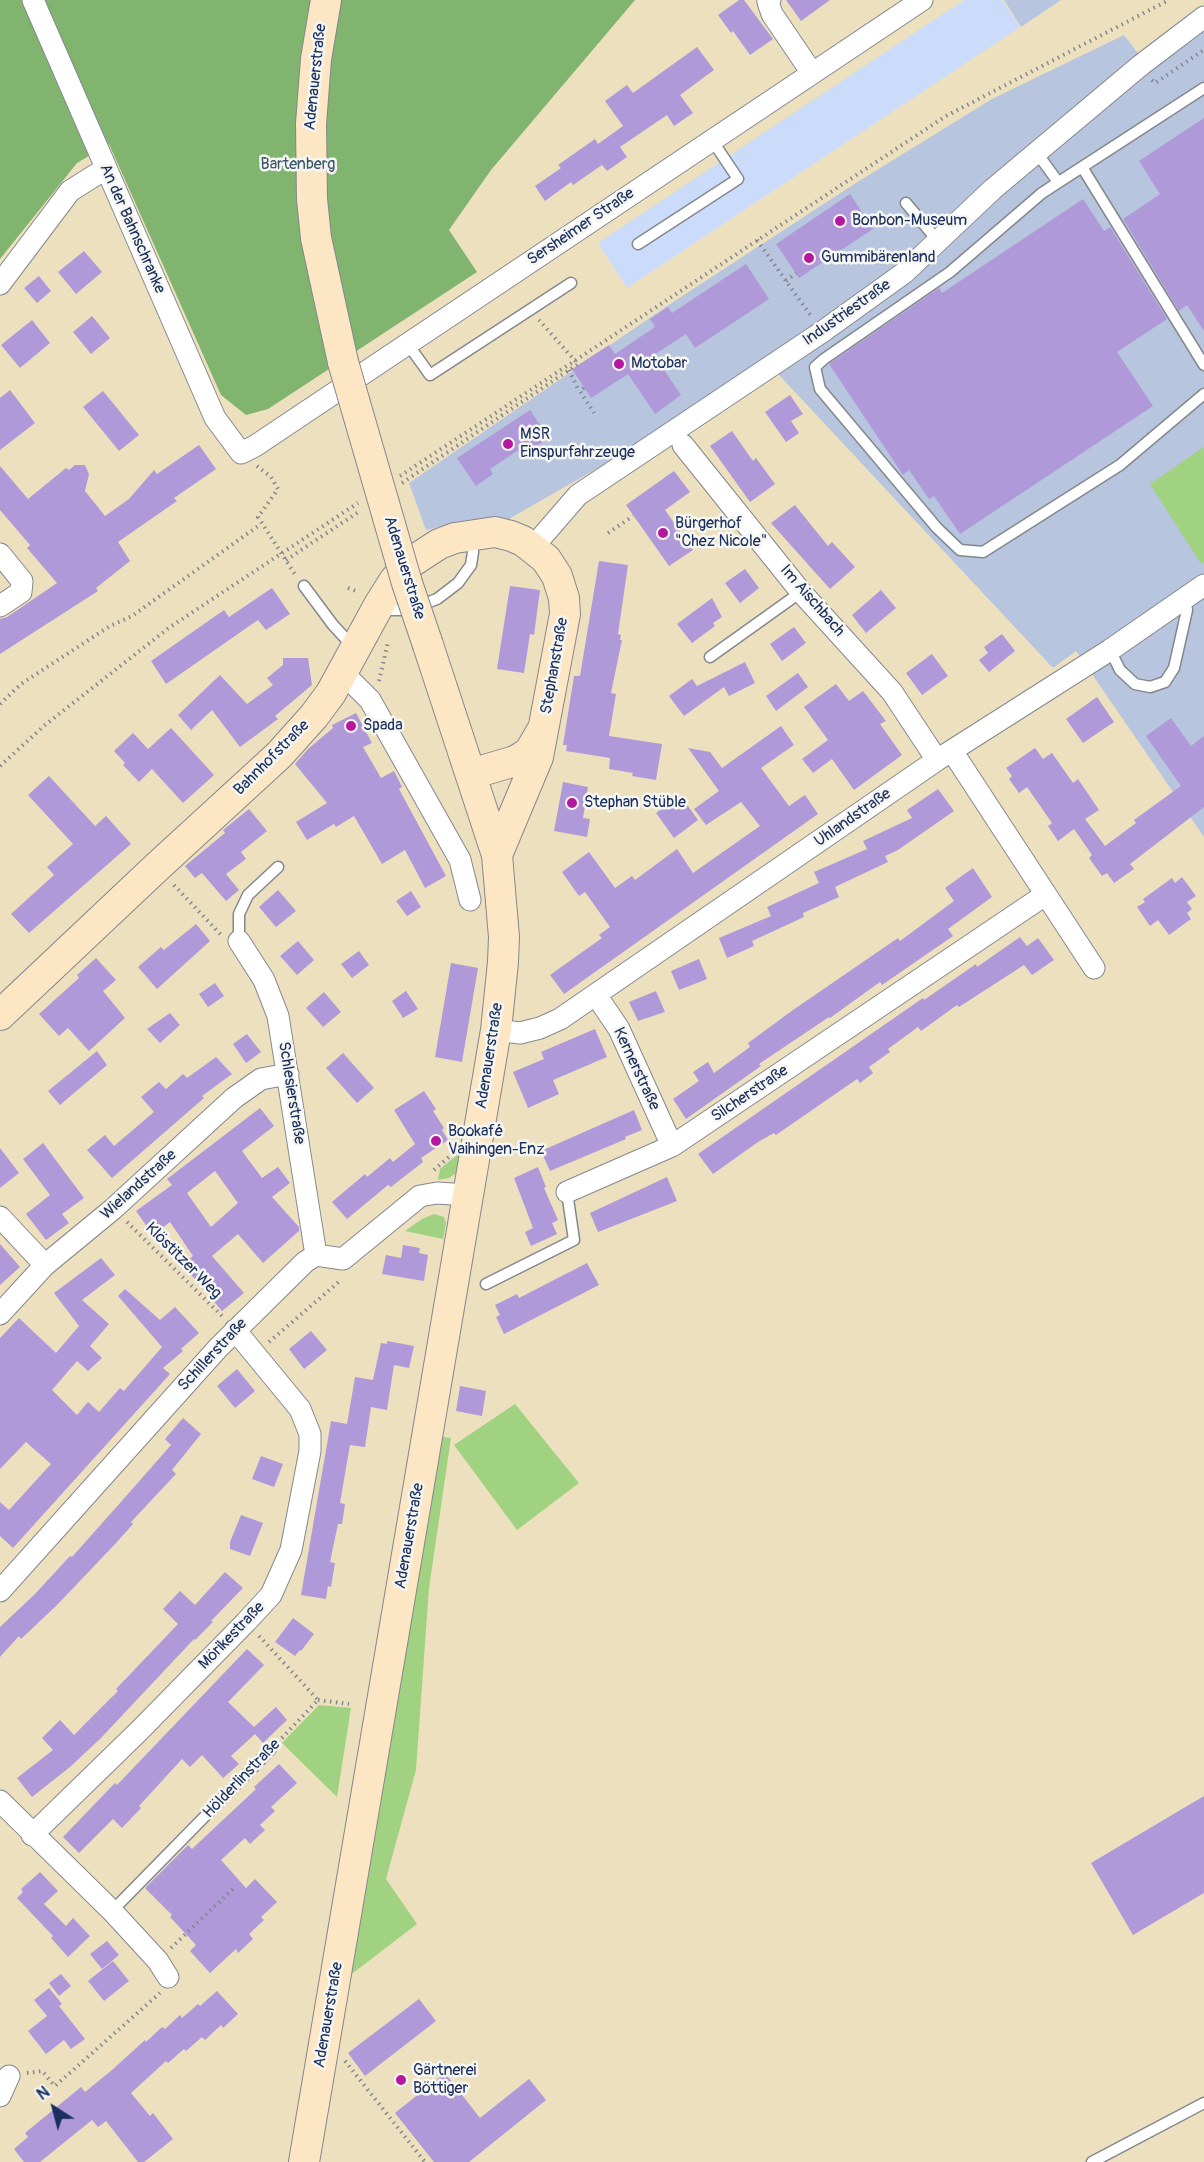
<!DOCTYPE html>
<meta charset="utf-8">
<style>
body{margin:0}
#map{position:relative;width:1204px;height:2162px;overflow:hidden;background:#ede0bf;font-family:Pangolin,sans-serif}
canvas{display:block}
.north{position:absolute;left:24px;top:2078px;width:60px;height:60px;-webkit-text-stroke:4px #f6f6f2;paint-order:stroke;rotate:324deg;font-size:16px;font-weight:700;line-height:24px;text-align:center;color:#1b2f5e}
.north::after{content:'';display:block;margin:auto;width:21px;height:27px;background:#1b2f5e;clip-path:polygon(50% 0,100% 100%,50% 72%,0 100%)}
</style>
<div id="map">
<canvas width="1204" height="2162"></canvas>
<div class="north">N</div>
</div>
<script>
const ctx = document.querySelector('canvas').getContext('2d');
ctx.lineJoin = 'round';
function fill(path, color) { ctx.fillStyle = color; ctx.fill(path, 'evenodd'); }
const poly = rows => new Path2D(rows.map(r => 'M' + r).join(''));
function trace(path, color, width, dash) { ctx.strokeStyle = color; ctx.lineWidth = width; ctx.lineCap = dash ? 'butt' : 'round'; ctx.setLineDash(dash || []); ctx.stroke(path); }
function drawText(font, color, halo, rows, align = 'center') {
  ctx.font = font + ' Pangolin,sans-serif'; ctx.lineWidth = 5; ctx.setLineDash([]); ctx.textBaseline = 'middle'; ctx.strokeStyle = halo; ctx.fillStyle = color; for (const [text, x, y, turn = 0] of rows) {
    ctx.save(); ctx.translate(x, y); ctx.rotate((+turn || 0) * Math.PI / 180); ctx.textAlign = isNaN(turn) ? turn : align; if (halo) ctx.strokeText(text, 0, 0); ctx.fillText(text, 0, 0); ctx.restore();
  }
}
const built = poly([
 [964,0,1002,0,1020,27,627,288,598,243]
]);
const industrial = poly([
 [1004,0,1061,0,1021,27],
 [1204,28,1204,837,1076,651,1053,668,764,359,608,462,509,519,468,520,426,530,409,483,670,304,859,181,992,99,1124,35,1150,69]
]);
const green = poly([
 [1204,447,1204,562,1201,564,1150,484],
 [463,1150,462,1166,456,1173,449,1178,438,1180,440,1169],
 [434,1214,444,1217,446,1223,443,1239,405,1231,422,1219],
 [515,1404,579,1483,517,1530,454,1445],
 [438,1436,451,1438,429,1588,416,1770,386,1879,417,1924,349,1976],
 [319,1705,351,1708,337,1797,282,1743]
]);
const forest = poly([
 [0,0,635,0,491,170,449,230,477,272,268,409,246,415,221,395,109,144,77,163,0,259]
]);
const building = poly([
 [739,0,744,0,773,39,750,55,733,31,731,33,718,15],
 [786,0,830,0,801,21],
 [697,47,714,70,680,95,693,113,674,126,667,115,620,147,627,157,607,171,602,165,573,185,571,182,545,201,535,186,561,168,558,165,595,139,598,144,623,126,605,101,627,85,633,93],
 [1204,118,1204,331,1187,305,1179,311,1123,219,1160,194,1139,161],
 [850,194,873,229,799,278,776,244],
 [1083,199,1104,231,1110,227,1167,319,1117,352,1153,406,960,534,934,496,929,499,909,470,903,475,829,364,939,288,942,293],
 [84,251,102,272,76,294,58,272],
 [746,264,769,299,695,348,686,334,654,355,681,395,655,414,628,374,591,398,572,369,609,345,615,354,655,327,650,319,668,307,672,313],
 [39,276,51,291,37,303,24,288],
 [92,316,110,338,91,354,73,332],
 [32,320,50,343,20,368,1,345],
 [10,390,35,423,0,450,0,398],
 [103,391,139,435,119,451,83,407],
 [790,395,803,414,791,421,799,433,786,442,765,412],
 [530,410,549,438,521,456,517,451,490,469,493,474,476,486,457,458],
 [732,431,753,461,756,458,775,484,750,502,710,446],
 [199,445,216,469,174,498,177,501,118,542,130,561,96,588,98,591,0,654,0,619,7,617,57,583,27,548,30,545,0,510,0,466,28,499,66,468,69,470,75,465,85,465,89,474,85,491,105,516,129,499,154,470,157,474],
 [674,471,690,492,665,510,693,550,669,566,626,505],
 [795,505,828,546,832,542,855,567,830,589,771,523],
 [599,561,628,565,618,634,621,635,620,640,622,640,611,693,616,694,609,736,662,744,656,780,632,776,633,773,609,769,610,758,566,751,567,745,563,745,574,676,580,676],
 [745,569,759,588,740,603,725,583],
 [510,586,540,590,534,635,530,634,524,673,497,669],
 [272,588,290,614,266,630,258,620,166,684,151,661,224,610,229,617],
 [881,590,896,608,866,633,852,615],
 [712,598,722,617,713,623,715,626,692,643,677,624],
 [794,627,806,643,782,661,770,644],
 [1002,634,1015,651,989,672,979,660,988,653,984,647],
 [932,654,948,676,922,695,906,673],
 [283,658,308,658,312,685,275,716,278,719,240,747,212,710,191,730,178,715,220,675,247,704,273,685,267,678,283,665],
 [745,662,755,683,729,696,724,687,684,716,669,696,692,679,697,686],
 [798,673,808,687,776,711,766,696],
 [836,684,849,701,863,691,886,721,880,724,902,755,854,790,832,759,813,773,802,759,828,740,804,707],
 [1097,697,1114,722,1083,743,1066,719],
 [356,713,372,743,363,747,381,778,394,771,402,787,399,789,446,876,425,888,405,850,382,864,354,816,336,827,334,824,307,840,296,822,327,803,295,764,308,749,333,728,332,725],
 [1171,718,1191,746,1204,736,1204,807,1130,864,1134,869,1114,883,1107,873,1102,876,1089,858,1092,855,1074,829,1058,841,1048,826,1052,823,1027,787,1019,793,1009,779,1012,776,1006,768,1035,748,1043,759,1052,753,1073,783,1078,779,1099,810,1085,819,1105,846,1136,823,1134,820,1181,786,1146,736],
 [781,726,794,745,761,768,789,806,805,795,818,814,564,994,550,975,602,938,599,935,610,927,585,892,579,896,562,872,589,852,615,888,632,876,635,880,677,849,693,873,760,826,741,802,706,825,694,809,719,791,688,748,710,752,722,768],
 [171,728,214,775,183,803,152,769,139,782,123,765,125,763,114,751,133,733,148,749],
 [49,776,95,826,106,816,131,844,29,933,11,914,54,875,47,867,73,844,28,795],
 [563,782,588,787,583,818,590,819,587,837,554,831],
 [938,789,954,811,898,850,885,856,888,862,835,887,839,897,803,913,804,917,752,941,754,946,727,958,719,938,771,916,767,907,819,883,814,872,867,849,863,841,912,818,907,810],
 [676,799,683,799,698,820,674,838,656,813],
 [249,809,267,831,241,852,246,859,226,874,239,890,226,901,202,873,195,878,185,866,225,833,223,830],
 [973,868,992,897,948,929,953,936,882,985,880,982,830,1018,829,1017,759,1064,761,1066,686,1119,673,1099,699,1081,693,1072,708,1062,714,1073,750,1047,748,1043,793,1010,898,938,900,941,954,901,945,888],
 [1182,877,1196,896,1187,902,1192,909,1187,913,1191,919,1169,935,1158,920,1150,926,1137,907,1145,902,1143,899,1172,878,1175,883],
 [278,890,296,911,276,927,259,907],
 [411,891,421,907,407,916,396,901],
 [196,924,210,941,157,989,138,967,161,947,164,950],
 [1020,937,1027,946,1038,938,1054,960,1032,975,1024,965,959,1007,957,1005,921,1031,918,1027,888,1049,890,1052,869,1067,873,1073,860,1083,857,1079,776,1135,774,1133,758,1142,713,1174,698,1154,923,998,924,1000,976,964,977,967],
 [298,941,314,960,297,975,280,956],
 [359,951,369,965,352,978,341,964],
 [96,958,116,980,103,991,125,1018,89,1051,68,1028,59,1036,39,1014,79,978,77,975],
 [699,959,707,979,679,990,671,971],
 [451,963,478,968,462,1062,435,1057],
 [215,983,224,996,208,1007,199,994],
 [406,991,418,1009,403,1018,392,1001],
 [656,991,665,1012,638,1021,629,1002],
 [324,992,341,1012,323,1027,306,1008],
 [170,1013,180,1025,160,1043,147,1029],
 [595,1029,607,1057,553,1080,559,1094,528,1108,513,1072,544,1059,541,1052],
 [247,1034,261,1052,246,1063,233,1044],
 [97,1051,107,1065,60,1105,48,1091],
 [343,1053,374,1088,357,1103,326,1068],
 [216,1057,232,1074,202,1096,204,1098,112,1178,87,1150,105,1135,114,1146,154,1112,141,1097,159,1082,166,1089,183,1074,187,1078],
 [424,1091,436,1109,433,1111,444,1128,442,1130,448,1140,421,1158,423,1162,391,1187,388,1185,347,1219,332,1202,365,1174,367,1177,390,1158,393,1162,415,1144,394,1110],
 [260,1108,274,1126,242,1151,262,1178,278,1167,290,1183,272,1197,299,1227,299,1231,263,1263,238,1234,212,1256,244,1293,222,1311,182,1264,193,1256,170,1222,153,1235,136,1211,172,1185,167,1179],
 [215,1171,238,1203,211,1227,187,1193],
 [634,1110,642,1130,625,1137,626,1139,550,1171,541,1151],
 [43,1143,84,1198,62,1214,69,1223,46,1240,26,1214,50,1195,23,1159],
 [0,1148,19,1173,0,1188],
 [538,1167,546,1187,544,1188,558,1220,552,1223,557,1234,531,1246,525,1232,533,1228,514,1178],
 [667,1177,677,1201,598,1232,590,1213],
 [0,1244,20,1267,0,1285],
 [403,1245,420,1248,419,1253,428,1255,424,1281,382,1274,386,1255,401,1258],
 [101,1258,115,1275,82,1300,109,1324,90,1346,102,1358,88,1371,77,1361,52,1390,77,1415,88,1402,99,1412,120,1388,124,1391,162,1347,118,1296,125,1289,160,1320,175,1307,199,1333,181,1349,183,1351,163,1368,170,1374,13,1548,0,1536,0,1502,9,1510,51,1464,26,1442,0,1469,0,1338,19,1318,56,1353,79,1326,54,1293],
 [587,1263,599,1285,504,1334,496,1317,500,1315,495,1305,517,1294,519,1298],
 [311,1331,327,1350,304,1369,289,1349],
 [387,1341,414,1346,409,1368,394,1365,387,1410,371,1407,365,1447,350,1445,340,1503,345,1504,342,1524,338,1524,330,1562,335,1563,331,1587,328,1586,326,1599,301,1595,331,1421,347,1424,355,1377,373,1380,381,1343,387,1344],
 [237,1369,255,1391,235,1408,217,1386],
 [460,1386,486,1391,482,1416,456,1411],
 [183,1418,201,1434,172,1470,176,1474,131,1522,133,1524,117,1542,57,1605,21,1639,19,1636,0,1657,0,1627,35,1594,70,1556,72,1557,128,1494,171,1445,165,1439],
 [261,1456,283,1464,274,1487,252,1479],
 [241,1515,263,1523,250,1556,230,1549,230,1542],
 [225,1572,243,1588,211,1621,213,1622,195,1640,194,1639,101,1738,70,1767,32,1797,17,1778,53,1750,42,1738,60,1720,74,1735,118,1691,116,1689,178,1624,163,1609,180,1591,195,1605],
 [293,1618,314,1634,301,1651,300,1650,295,1656,275,1642],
 [247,1649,264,1665,228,1702,254,1727,276,1707,287,1720,263,1743,255,1734,231,1756,239,1764,223,1778,202,1755,190,1767,182,1759,139,1806,141,1808,122,1828,113,1819,79,1853,63,1837,115,1783,117,1785],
 [279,1764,297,1783,271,1807,275,1811,260,1825,265,1830,250,1844,245,1838,221,1860,246,1888,255,1879,277,1902,261,1917,264,1920,249,1934,253,1939,238,1953,236,1949,210,1973,190,1951,196,1945,170,1917,172,1915,145,1888,188,1845,192,1849,256,1789,254,1787],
 [1204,1796,1204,1893,1133,1935,1091,1863],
 [40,1872,58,1891,44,1904,66,1926,73,1918,90,1936,68,1957,51,1938,53,1936,17,1898,23,1892,21,1889],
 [107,1941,119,1955,102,1969,90,1954],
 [113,1961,129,1981,104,2001,88,1981],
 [61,1974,71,1986,59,1996,49,1983],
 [49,1988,62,2004,59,2006,85,2039,71,2049,64,2040,46,2054,28,2031,47,2016,34,2000],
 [217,1991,238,2014,223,2028,221,2025,205,2040,202,2037,186,2051,184,2049,168,2063,166,2061,131,2093,150,2116,153,2113,173,2139,144,2162,138,2162,106,2121,98,2127,92,2120,40,2162,24,2162,14,2149,28,2137,25,2133,81,2087,85,2092,112,2070,145,2040,146,2042,162,2027,165,2029,180,2015,182,2018,198,2004,200,2006],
 [419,1999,436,2021,365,2076,348,2053],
 [445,2073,480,2118,529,2079,546,2100,469,2162,434,2162,395,2113]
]);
const path = poly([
 [1152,80,1155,83,1204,50],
 [757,240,811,316],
 [786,281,796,273],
 [569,370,579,391],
 [584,388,580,391,594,413],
 [257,466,271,477,278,489,258,517,296,576],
 [400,476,946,116,1169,0],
 [402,483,578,364,539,320],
 [608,533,633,516],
 [286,560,360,511],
 [348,588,359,592],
 [379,681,388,642],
 [0,704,21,684,110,626,132,616,261,524],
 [0,766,45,725,170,627,358,503],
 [174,885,222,936],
 [434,1170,449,1157],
 [127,1222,222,1316],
 [269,1342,341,1280],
 [259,1636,318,1700,280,1740],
 [318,1700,349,1704],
 [171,1948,236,1886],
 [345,2061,425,2162],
 [27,2073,42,2071,55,2086,160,1993]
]);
const service = poly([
 [1204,88,1042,193,950,272,824,359,815,367,820,389,937,528,960,550,983,552,1120,465,1204,394],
 [1037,153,1058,182],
 [1082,167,1204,365],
 [906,203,938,241],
 [638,244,738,179,712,140],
 [407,343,430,375,571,283],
 [304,586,333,625,346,639,355,643],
 [382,607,389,610,407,610,437,599,458,583,471,565,473,552,471,537],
 [1110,650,1120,670,1135,684,1150,687,1165,682,1174,668,1187,610,1185,599],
 [710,657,801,592],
 [239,941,239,914,248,895,278,867],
 [486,1284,574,1240,567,1192],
 [112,1911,271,1749],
 [1092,2162,1204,2103]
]);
const minor = poly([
 [33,0,215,418,241,453,255,446,922,0],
 [770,0,768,2,772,14,812,73],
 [0,284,70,191,105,169],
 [683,445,801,592,892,692,937,760],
 [533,547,578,495,822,332,904,273,993,189,1141,65,1204,17],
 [0,554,22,581,21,592,0,606],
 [341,675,351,681,370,700,460,860,470,900],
 [952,751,1094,968],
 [239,941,264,980,278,1016,316,1255],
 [596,995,619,1029,672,1146],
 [496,1030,520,1033,540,1028,560,1019,937,760,1110,650,1204,585],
 [567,1192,672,1146,1045,895],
 [0,1217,45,1265],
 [0,1314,45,1265,113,1209,234,1098,261,1079,288,1074],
 [0,1591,218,1348,305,1262,316,1255,343,1259,420,1196,437,1193,468,1195],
 [0,1801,112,1911,158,1961,168,1977],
 [32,1835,139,1731,246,1622,271,1595,291,1550,310,1451,310,1434,300,1409,235,1330],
 [0,2096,9,2076]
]);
const secondary = poly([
 [326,0,316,59,311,124,312,199,316,238,343,362],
 [471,774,515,761,522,757,530,751,541,732],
 [0,1015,157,867,279,755,314,716,331,693,379,605,394,581,410,563,439,544,455,538,495,532,511,536,523,541,546,559,557,576,564,598,565,614,538,757,497,855],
 [304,2162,496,1030,503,962,504,937,497,855,428,645]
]);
const secondaryBridge = poly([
 [343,362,407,583,428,645]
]);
const markers = [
 [840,221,6,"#b5179e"],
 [809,258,6,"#b5179e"],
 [619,364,6,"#b5179e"],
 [508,444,6,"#b5179e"],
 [663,533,6,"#b5179e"],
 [351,726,6,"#b5179e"],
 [572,803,6,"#b5179e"],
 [436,1141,6,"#b5179e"],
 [401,2080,6,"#b5179e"]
];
const streetNames = [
 ["Adenauerstraße",316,77,-84],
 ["Sersheimer Straße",581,227,-34],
 ["An der Bahnschranke",132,229,66],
 ["Industriestraße",847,313,-35],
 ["Adenauerstraße",404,568,73],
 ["Im Aischbach",812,601,49],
 ["Stephanstraße",555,666,-80],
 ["Bahnhofstraße",272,758,-45],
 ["Uhlandstraße",853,818,-35],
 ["Adenauerstraße",490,1056,-81],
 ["Kernerstraße",636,1069,65],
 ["Schlesierstraße",291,1093,81],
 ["Silcherstraße",750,1094,-34],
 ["Wielandstraße",139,1185,-42],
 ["Klöstitzer Weg",183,1261,45],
 ["Schillerstraße",213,1355,-47],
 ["Adenauerstraße",410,1536,-80],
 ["Mörikestraße",232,1636,-46],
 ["Hölderlinstraße",242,1779,-46],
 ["Adenauerstraße",329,2015,-80]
];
const parkNames = [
 ["Bartenberg",298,165]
];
const poiNames = [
 ["Bonbon-Museum",852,221],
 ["Gummibärenland",821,258],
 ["Motobar",631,364],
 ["MSR",520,435],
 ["Einspurfahrzeuge",520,453],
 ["Bürgerhof",675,524],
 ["\"Chez Nicole\"",675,542],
 ["Spada",363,726],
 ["Stephan Stüble",584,803],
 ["Bookafé",448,1132],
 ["Vaihingen-Enz",448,1150],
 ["Gärtnerei",413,2071],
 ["Böttiger",413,2089]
];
fill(built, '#cadcf9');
fill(industrial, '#b7c5de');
fill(green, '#a0d281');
fill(forest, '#80b46f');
fill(building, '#b099d8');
trace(service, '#84888e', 13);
trace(minor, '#84888e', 23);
trace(secondary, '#84888e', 32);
trace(path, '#84888e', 4, [1.5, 4.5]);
trace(service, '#fff', 10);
trace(minor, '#fff', 21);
trace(secondary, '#fce6c4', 30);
trace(secondaryBridge, '#84888e', 32, []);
trace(secondaryBridge, '#fce6c4', 30);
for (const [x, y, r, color] of markers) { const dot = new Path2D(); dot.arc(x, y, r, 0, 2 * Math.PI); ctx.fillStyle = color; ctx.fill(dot); trace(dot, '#f6f6f2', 2); }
drawText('16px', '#1b2f5e', '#f6f6f2', streetNames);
drawText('16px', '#3c5867', '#f6f6f2', parkNames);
drawText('16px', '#1b2f5e', '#f6f6f2', poiNames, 'left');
</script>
